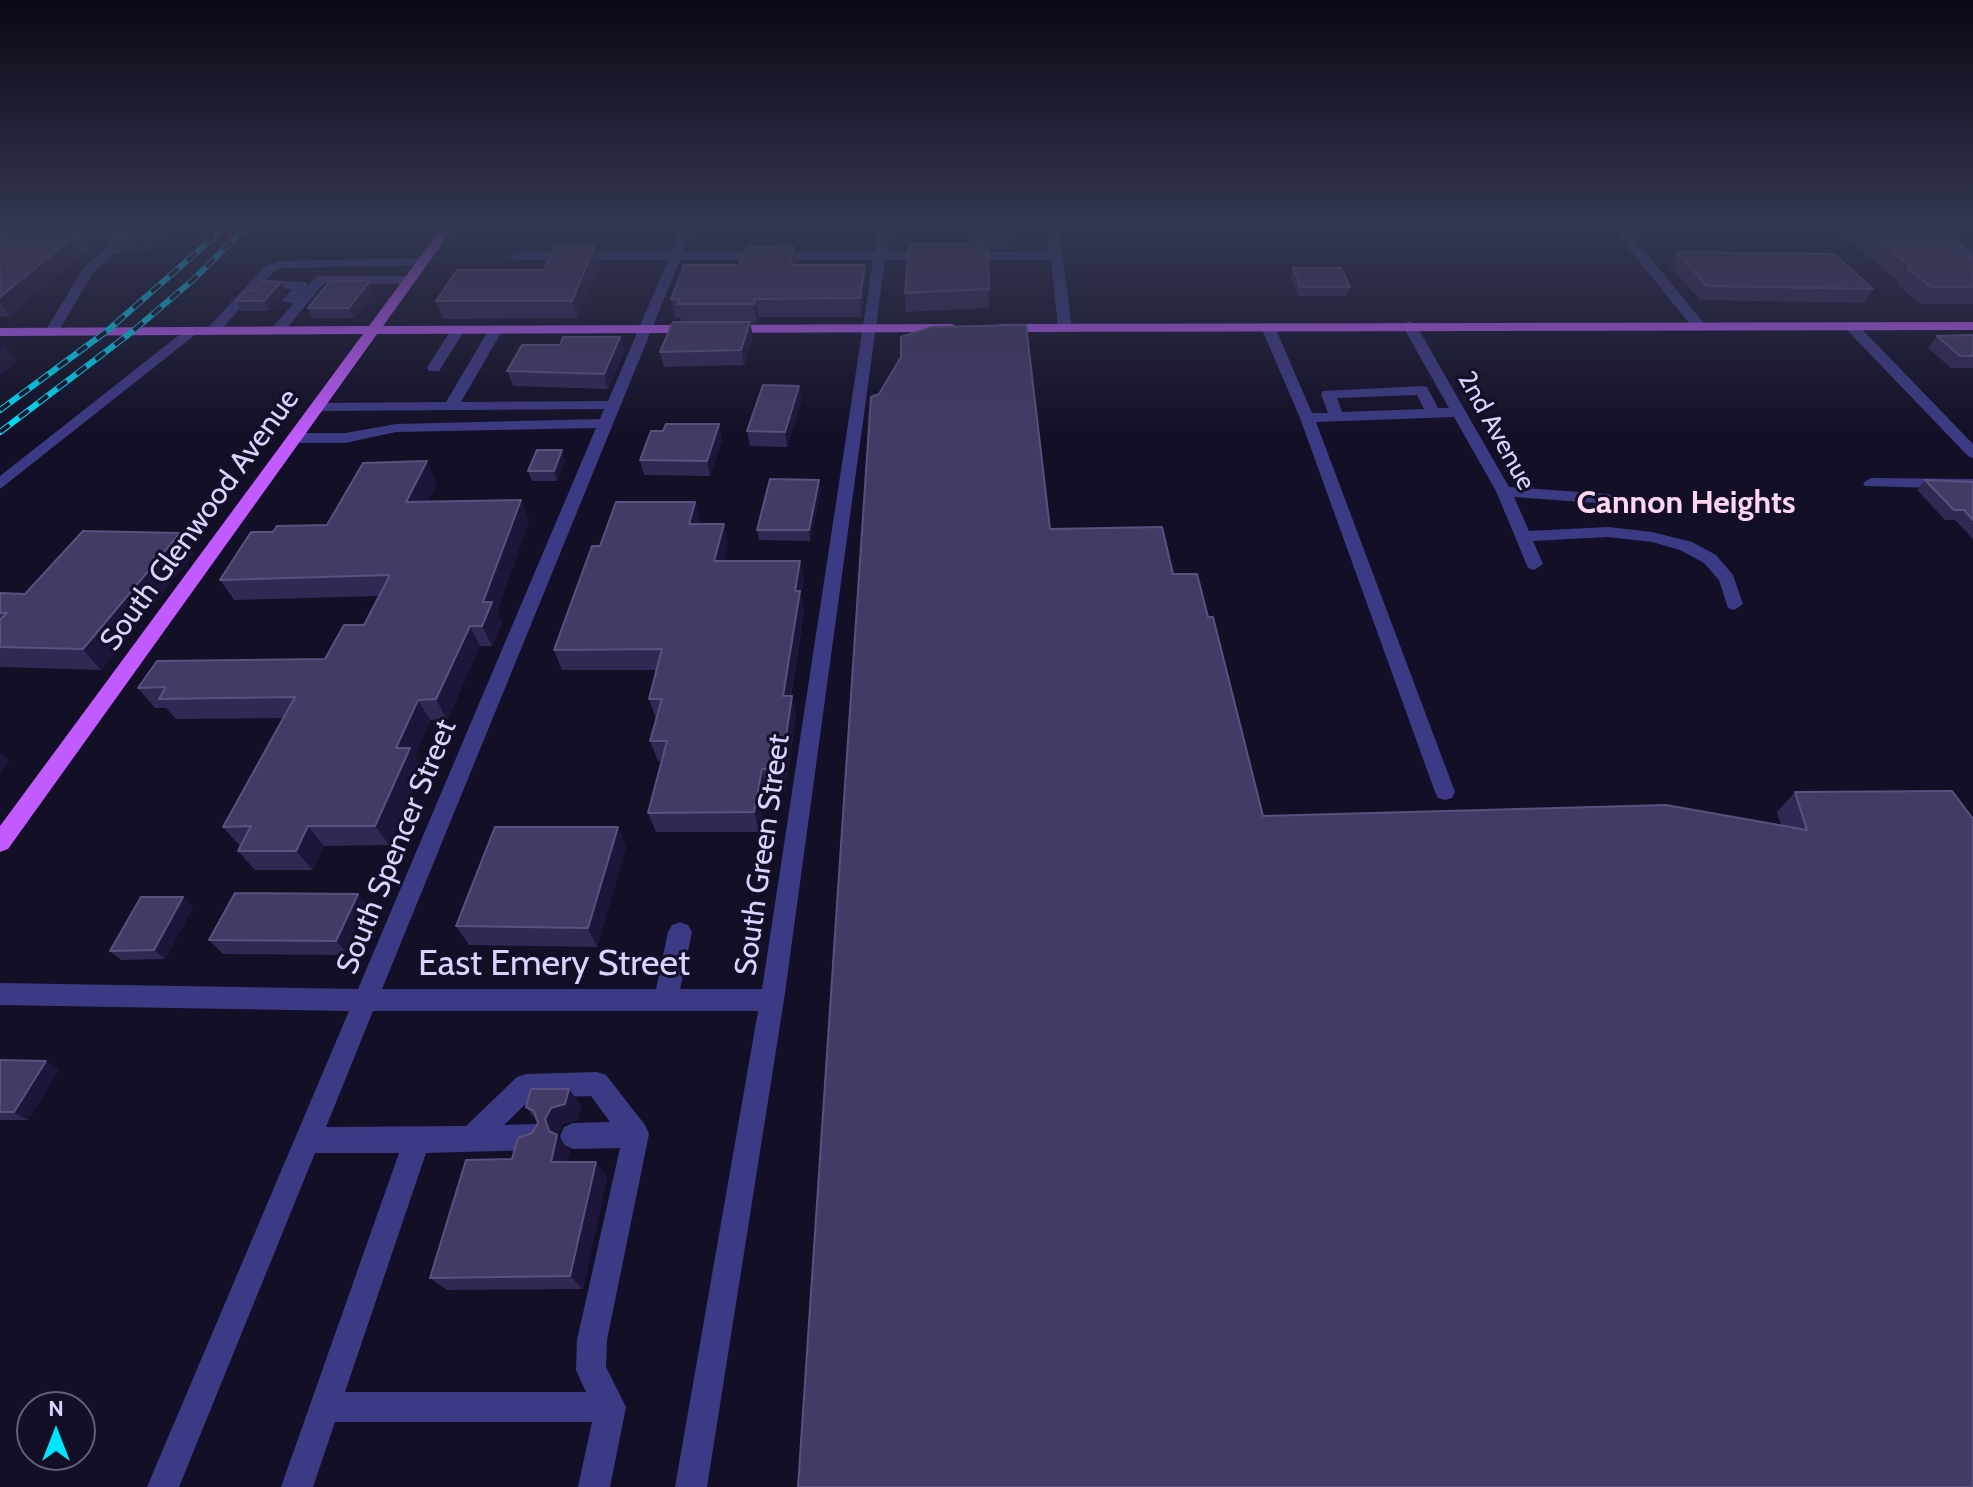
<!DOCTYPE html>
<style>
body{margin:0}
#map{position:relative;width:1973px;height:1487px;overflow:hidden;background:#130f26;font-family:Cabin,sans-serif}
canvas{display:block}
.north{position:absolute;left:16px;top:1391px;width:80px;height:80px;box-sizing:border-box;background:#130f26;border:2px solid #625e7d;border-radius:50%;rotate:0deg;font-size:22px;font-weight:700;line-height:32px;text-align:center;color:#d9d4ff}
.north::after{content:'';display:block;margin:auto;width:28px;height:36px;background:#00e5ff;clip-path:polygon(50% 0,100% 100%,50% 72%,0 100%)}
</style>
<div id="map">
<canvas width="1973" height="1487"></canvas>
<div class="north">N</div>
</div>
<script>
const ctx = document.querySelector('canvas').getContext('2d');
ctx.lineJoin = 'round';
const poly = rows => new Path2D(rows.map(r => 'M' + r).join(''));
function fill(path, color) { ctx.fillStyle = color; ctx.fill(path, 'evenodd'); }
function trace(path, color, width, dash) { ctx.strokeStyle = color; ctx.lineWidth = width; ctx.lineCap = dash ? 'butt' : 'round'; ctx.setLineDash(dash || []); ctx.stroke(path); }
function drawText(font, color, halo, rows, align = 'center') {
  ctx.font = font + ' Cabin,sans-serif'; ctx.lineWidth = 6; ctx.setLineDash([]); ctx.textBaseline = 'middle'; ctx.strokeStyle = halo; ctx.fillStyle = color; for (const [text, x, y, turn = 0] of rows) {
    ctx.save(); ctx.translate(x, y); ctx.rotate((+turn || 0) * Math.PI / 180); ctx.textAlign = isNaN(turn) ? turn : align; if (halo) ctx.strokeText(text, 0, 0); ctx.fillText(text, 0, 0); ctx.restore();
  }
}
const minor = poly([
 [126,230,139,230,92,274,57,334,47,334,45,331,83,269,126,230],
 [680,230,692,230,683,252,874,252,877,230,889,230,886,252,1050,252,1047,230,1059,230,1072,328,1065,332,1058,328,1051,260,885,260,784,1000,707,1487,675,1487,758,1011,373,1011,326,1127,466,1126,517,1077,526,1074,597,1072,606,1075,645,1125,649,1134,607,1340,606,1367,626,1407,610,1487,578,1487,592,1422,335,1422,313,1487,281,1487,399,1153,315,1153,179,1487,147,1487,349,1011,0,1005,0,983,358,989,596,428,396,432,345,443,297,443,289,438,297,433,345,433,396,424,600,419,604,409,318,411,311,407,318,403,446,402,488,331,495,327,502,331,461,402,608,401,668,260,515,260,509,256,515,252,671,252,680,230],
 [680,260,873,260,762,989,680,989,692,932,688,925,680,922,672,925,668,932,656,989,382,989,680,260],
 [591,1096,610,1122,573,1123,564,1127,560,1136,564,1145,573,1149,620,1148,577,1340,576,1370,586,1392,345,1392,426,1153,535,1150,544,1146,548,1137,544,1128,535,1124,504,1125,532,1098,591,1096],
 [1614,230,1627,230,1703,322,1703,328,1693,328,1614,230],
 [1930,230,1944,230,1973,253,1973,263,1930,230],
 [423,258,429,262,427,265,284,268,273,272,266,280,306,282,308,285,293,304,282,301,292,289,268,288,255,292,217,334,205,331,265,266,279,261,423,258],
 [317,276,409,276,415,280,409,284,324,283,282,334,272,334,272,328,317,276],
 [1409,321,1416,325,1509,487,1609,494,1617,499,1609,504,1514,497,1529,531,1608,527,1652,532,1692,542,1716,555,1733,575,1743,604,1734,610,1728,608,1719,580,1704,563,1680,550,1652,542,1608,537,1533,541,1543,564,1534,570,1528,568,1496,491,1454,417,1316,422,1455,792,1452,798,1445,800,1438,798,1435,792,1300,418,1261,327,1268,323,1275,327,1312,413,1328,413,1321,394,1323,391,1422,386,1427,387,1438,408,1449,408,1402,325,1409,321],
 [1417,395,1424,409,1342,412,1337,398,1417,395],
 [1851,322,1856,323,1973,444,1973,458,1968,456,1846,329,1844,326,1851,322],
 [188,328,200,331,0,489,0,476,188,328],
 [452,328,464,331,439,371,429,371,427,368,452,328],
 [1871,478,1973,479,1973,489,1865,486,1863,483,1871,478]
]);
const major = poly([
 [440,230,452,230,383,326,952,324,959,328,952,332,377,334,8,849,0,852,0,826,363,334,0,336,0,328,369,326,440,230],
 [1973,322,1973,330,1000,332,993,328,1000,324,1973,322]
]);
const rail = poly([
 [0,410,107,331,222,230],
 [0,432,133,331,194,279,243,230]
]);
const wall = poly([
 [0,230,173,230,153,249,146,249,140,254,117,254,109,241,94,255,82,255,10,316,0,317],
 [969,230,1009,230,1009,249,988,249,989,308,906,312,905,293,970,244],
 [1838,230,1942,230,1963,247,1961,251,1973,260,1973,304,1920,304,1897,284,1898,281],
 [1677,252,1873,289,1864,303,1700,300,1670,266],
 [600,263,577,318,443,319,436,301,543,270],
 [797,265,865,265,866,283,861,317,759,317,757,323,750,323,753,337,744,365,664,367,660,352,681,322,680,318,676,318,671,299],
 [1293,268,1350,287,1347,296,1298,296,1291,278],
 [374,291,354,318,313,318,308,308],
 [286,292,269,311,241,311,236,301],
 [1973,335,1973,368,1951,368,1928,348,1937,336],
 [620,337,624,352,608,389,513,386,507,371,560,345],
 [799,386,801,401,787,447,750,446,747,431],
 [719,424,722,440,710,476,644,475,640,460,663,431],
 [565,460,557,481,532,481,528,471],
 [819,480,821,490,810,541,759,540,757,530],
 [1925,480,1973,482,1973,539,1955,520,1945,520,1917,490],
 [437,482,427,502,521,500,529,520,497,612,502,623,492,646,480,646,447,720,430,720,415,756,422,768,389,845,324,846,313,870,255,870,238,851,240,846,223,827,284,718,176,719,166,708,155,708,138,688,325,659,364,625,379,596,234,600,220,580,273,532,327,525],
 [695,502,700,524,728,544,724,561,804,581,801,595,804,611,791,696,796,716,785,789,766,789,759,832,656,832,648,813,662,761,658,761,650,741,656,719,649,699,657,670,562,670,554,650],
 [1050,529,1173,574,1208,617,1263,816,1781,826,1777,812,1795,792,1952,791,798,1487],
 [180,533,194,553,101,670,0,667,0,593,25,594],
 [626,847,597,947,469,945,456,926],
 [358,894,369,908,348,955,223,954,209,940],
 [183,897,193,907,165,959,121,960,110,951],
 [0,1060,59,1070,28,1120,0,1120],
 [581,1105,577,1120,563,1124,557,1135,570,1151,567,1162,607,1177,583,1289,447,1290,430,1278,512,1159,532,1133,538,1123,526,1107]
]);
const shadedWall = poly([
 [93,230,121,230,107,238,109,241,94,255,84,238],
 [146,230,173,230,153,249,143,232],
 [136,233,146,249,140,254,130,238],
 [72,238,82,255,10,316,0,303,0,297],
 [595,246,600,263,577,318,572,301],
 [794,246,797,264,790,265],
 [865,265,866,283,861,317,860,298],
 [370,281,374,291,354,318,349,308],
 [281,282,286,292,269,311,264,301],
 [755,299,759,317,757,323,754,304],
 [750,322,753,337,744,365,741,350],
 [620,337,624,352,608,389,604,374],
 [4,344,17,361,0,376,0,347],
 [799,386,801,401,787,447,785,432],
 [719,424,722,440,710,476,707,461],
 [562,450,565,460,557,481,554,471],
 [427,461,437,482,416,523,406,502],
 [819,480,821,490,810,541,809,530],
 [521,500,529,520,497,612,502,623,492,646,482,626,483,602],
 [695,502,700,523,694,544,689,524],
 [724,524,728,544,719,581,714,561],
 [180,533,194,553,101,670,83,649],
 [800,561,804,581,801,595,804,611,787,716,783,696,795,591],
 [470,626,480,646,447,720,436,699],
 [792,696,796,716,785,789,781,769],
 [418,700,430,720,415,756,422,768,389,845,375,826,396,748],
 [0,752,10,761,0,775],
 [762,769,766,789,759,832,754,812],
 [308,826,324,846,313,870,296,851],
 [618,827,626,847,597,947,588,928],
 [358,894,369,908,348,955,336,941],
 [183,897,193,907,165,959,154,950],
 [46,1061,59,1070,28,1120,14,1112],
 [569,1089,581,1105,577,1120,563,1124,557,1135,570,1151,563,1177,551,1162,549,1131,545,1119,551,1108],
 [596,1162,607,1177,583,1289,570,1276]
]);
const building = poly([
 [0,230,93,230,84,238,72,238,0,297,0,230],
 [115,230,146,230,143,232,136,233,130,238,107,238,115,230],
 [970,230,1009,230,1009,235,970,235,970,230],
 [1867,230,1942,230,1963,247,1957,247,1973,260,1973,287,1931,287,1907,268,1912,268,1867,230],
 [909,244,988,244,989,289,905,293,909,244],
 [556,246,595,246,572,301,436,301,457,270,543,270,556,246],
 [794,246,790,265,865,265,860,298,755,299,754,304,677,304,680,299,671,299,684,265,739,265,748,247,794,246],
 [1677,252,1834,254,1873,289,1707,286,1677,252],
 [1293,268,1341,268,1350,287,1300,287,1293,268],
 [264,281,281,282,264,301,236,301,245,291,254,290,264,281],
 [330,281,370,281,349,308,308,308,330,281],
 [673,322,750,322,741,350,660,352,673,322],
 [1026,325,1050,529,1162,527,1173,574,1197,574,1208,617,1213,617,1263,816,1666,805,1807,830,1795,792,1952,791,1973,819,1973,1487,798,1487,871,397,879,394,901,357,901,337,932,327,1026,325],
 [1973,335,1973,356,1960,356,1937,336,1973,335],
 [563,337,620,337,604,374,507,371,522,345,560,345,563,337],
 [763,385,799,386,785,432,747,431,763,385],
 [666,424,719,424,707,461,640,460,651,431,663,431,666,424],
 [537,450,562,450,554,471,528,471,537,450],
 [427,461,406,502,521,500,483,602,492,602,482,626,470,626,436,699,418,700,396,748,410,748,375,826,308,826,296,851,238,851,251,826,223,827,295,697,159,699,166,687,138,688,157,661,325,659,344,625,364,625,390,575,220,580,251,532,273,532,277,526,327,525,363,463,427,461],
 [770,479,819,480,809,530,757,530,770,479],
 [1925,480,1973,482,1973,520,1964,510,1954,510,1925,480],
 [616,502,695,502,689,524,724,524,714,561,800,561,795,591,800,591,783,696,792,696,781,769,762,769,754,812,648,813,667,741,650,741,662,699,649,699,662,649,554,650,592,546,600,546,616,502],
 [83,531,180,533,83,649,0,647,0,620,7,613,0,613,0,593,25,594,83,531],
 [495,827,618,827,588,928,456,926,495,827],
 [235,893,358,894,336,941,209,940,235,893],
 [141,897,183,897,154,950,110,951,141,897],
 [0,1060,46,1061,14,1112,0,1112,0,1060],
 [531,1089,569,1089,565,1104,551,1108,545,1119,549,1131,557,1135,551,1162,596,1162,570,1276,430,1278,466,1160,512,1159,518,1138,532,1133,538,1123,534,1111,526,1107,531,1089]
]);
const farStreetnames = [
 ["2nd Avenue",1496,431,61]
];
const streetNames = [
 ["South Glenwood Avenue",200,520,-54],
 ["South Spencer Street",397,847,-68],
 ["South Green Street",763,855,-82]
];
const neighbourhoodNames = [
 ["Cannon Heights",1686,504]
];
const nearStreetnames = [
 ["East Emery Street",554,964]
];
fill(minor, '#3d3a85');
fill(major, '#c25bff');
trace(rail, '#00e5ff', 6);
trace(rail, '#130f26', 4, [12]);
fill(wall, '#312854');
fill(shadedWall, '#1d163a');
fill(building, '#433a66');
trace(building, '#5a527e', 2);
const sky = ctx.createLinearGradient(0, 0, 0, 439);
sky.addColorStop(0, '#0a0815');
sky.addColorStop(0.52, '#333752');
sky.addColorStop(1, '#33375200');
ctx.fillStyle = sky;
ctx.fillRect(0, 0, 1973, 439);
drawText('26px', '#d9d4ff', '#130f26', farStreetnames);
drawText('30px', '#d9d4ff', '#130f26', streetNames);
drawText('bold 32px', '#ffd6f0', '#130f26', neighbourhoodNames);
drawText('36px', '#d9d4ff', '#130f26', nearStreetnames);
</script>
